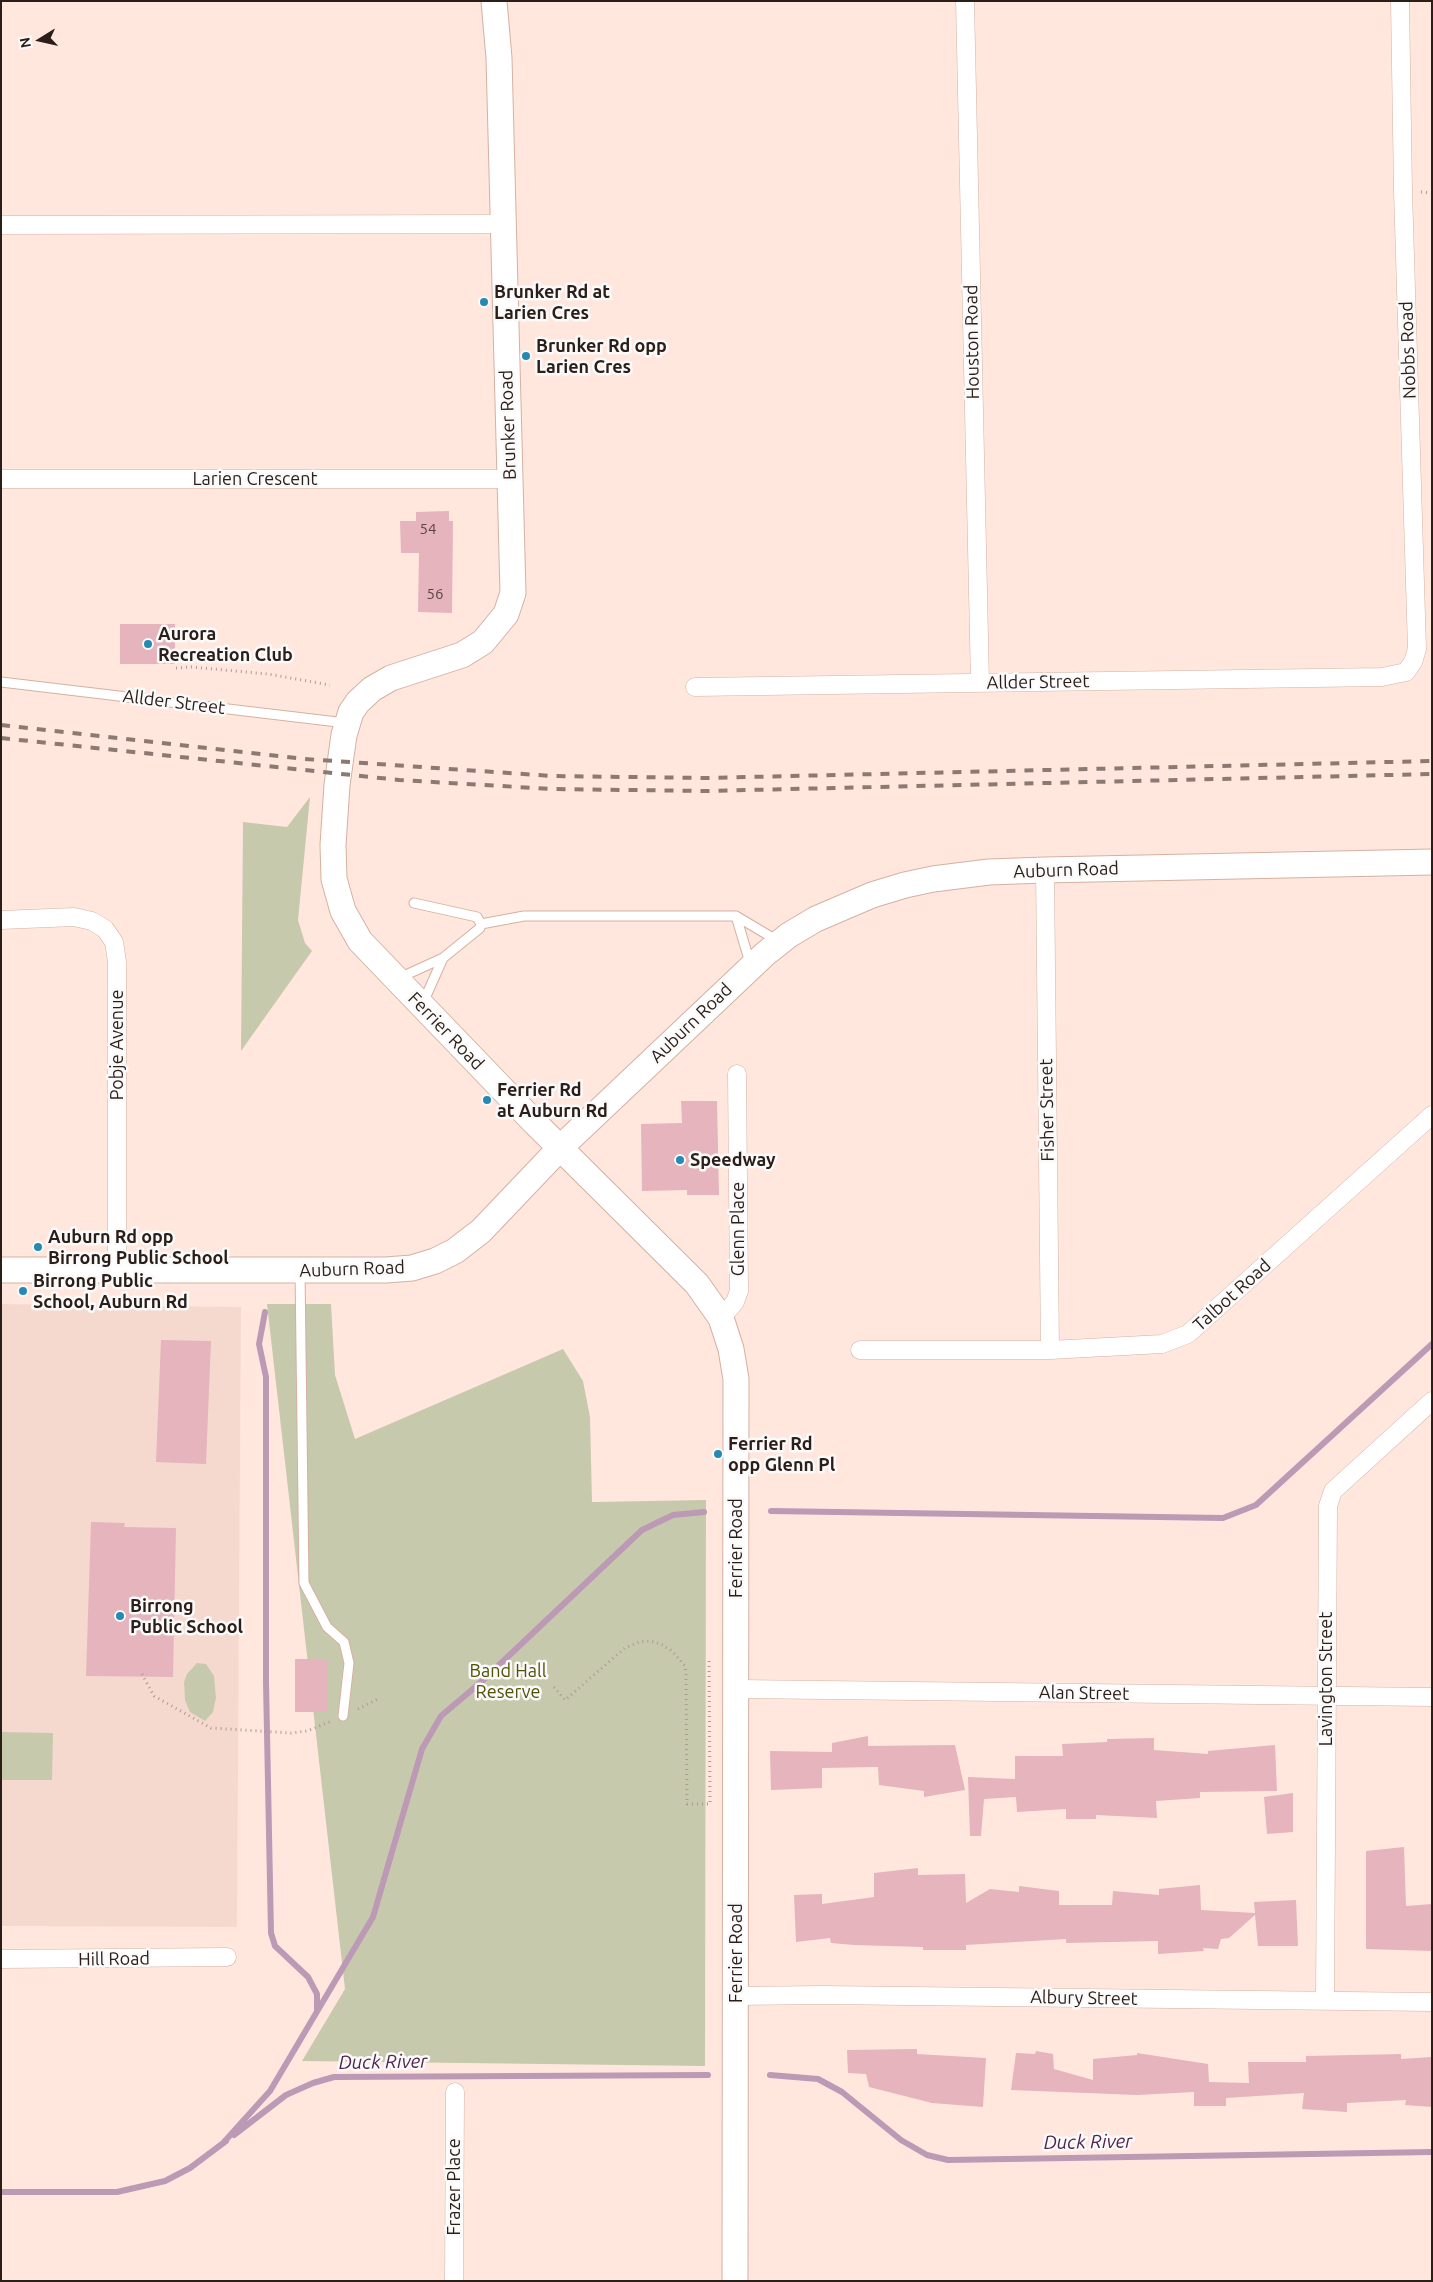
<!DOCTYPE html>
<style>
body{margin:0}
#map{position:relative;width:1433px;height:2282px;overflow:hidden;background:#ffe7de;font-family:Ubuntu,sans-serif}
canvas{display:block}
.frame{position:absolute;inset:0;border:2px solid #2b1d18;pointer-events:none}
.north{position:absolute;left:15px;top:15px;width:50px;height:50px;-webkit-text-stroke:4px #fafafa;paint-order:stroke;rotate:260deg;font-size:14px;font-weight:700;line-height:20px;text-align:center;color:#2b1d18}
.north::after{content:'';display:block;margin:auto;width:18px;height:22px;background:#2b1d18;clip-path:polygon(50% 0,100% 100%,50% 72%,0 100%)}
</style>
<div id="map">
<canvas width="1433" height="2282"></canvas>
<div class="frame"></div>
<div class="north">N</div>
</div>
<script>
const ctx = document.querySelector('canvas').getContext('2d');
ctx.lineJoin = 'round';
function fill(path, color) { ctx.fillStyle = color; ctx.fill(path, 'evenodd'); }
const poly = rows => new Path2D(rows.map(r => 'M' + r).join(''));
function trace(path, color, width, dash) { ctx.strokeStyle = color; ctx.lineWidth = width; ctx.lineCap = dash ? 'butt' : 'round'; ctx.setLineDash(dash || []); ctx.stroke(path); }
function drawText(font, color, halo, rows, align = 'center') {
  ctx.font = font + ' Ubuntu,sans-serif'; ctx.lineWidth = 5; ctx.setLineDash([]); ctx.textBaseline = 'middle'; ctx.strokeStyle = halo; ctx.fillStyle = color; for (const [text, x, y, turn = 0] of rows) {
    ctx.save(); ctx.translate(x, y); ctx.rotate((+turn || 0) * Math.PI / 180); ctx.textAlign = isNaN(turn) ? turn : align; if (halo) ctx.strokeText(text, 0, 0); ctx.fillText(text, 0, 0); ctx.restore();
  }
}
const built = poly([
 [1,1304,241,1307,237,1927,1,1926]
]);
const green = poly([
 [310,797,298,920,305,943,312,951,241,1051,243,822,287,827],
 [267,1304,331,1304,335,1375,355,1439,563,1349,583,1381,590,1417,592,1502,706,1500,705,2066,302,2061,345,1989],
 [197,1663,206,1664,214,1676,216,1698,213,1712,205,1721,190,1712,185,1700,184,1682,187,1674],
 [1,1732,53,1733,52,1780,1,1780]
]);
const stream = poly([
 [265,1312,259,1344,266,1377,266,1682,271,1933,275,1946,308,1977,317,1994,317,2010],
 [771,1511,1223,1518,1256,1505,1432,1344],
 [770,2075,818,2079,842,2092,901,2140,927,2155,948,2160,1432,2152],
 [234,2135,286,2095,313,2083,334,2077,708,2075],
 [224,2142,270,2091,373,1917,422,1749,441,1716,481,1682,642,1530,673,1515,704,1512],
 [1,2192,117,2192,165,2181,190,2168,226,2141]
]);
const building = poly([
 [449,511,449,521,453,521,452,613,418,612,419,553,401,553,400,521,416,521,416,512],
 [120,624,175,624,175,664,120,664],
 [681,1101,717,1101,719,1195,687,1195,687,1190,642,1191,641,1124,682,1123],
 [161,1340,211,1341,206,1464,156,1462],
 [91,1522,125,1523,124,1527,176,1528,173,1677,86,1676],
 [295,1659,328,1659,328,1712,295,1712],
 [868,1736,868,1746,955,1745,965,1790,924,1797,924,1791,879,1785,878,1767,822,1768,822,1788,771,1790,770,1751,832,1752,832,1743],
 [1154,1738,1154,1750,1208,1754,1208,1751,1275,1745,1277,1791,1200,1792,1200,1798,1156,1801,1157,1818,1096,1815,1096,1819,1066,1819,1066,1809,1017,1812,1016,1797,984,1799,981,1836,970,1836,968,1777,1015,1779,1015,1756,1063,1756,1062,1744,1107,1742,1107,1739],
 [1293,1793,1293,1832,1267,1834,1264,1797],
 [1404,1847,1406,1906,1432,1904,1432,1951,1366,1949,1366,1851],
 [918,1868,918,1875,965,1874,966,1903,990,1889,1019,1892,1019,1886,1059,1891,1059,1905,1112,1905,1113,1891,1159,1895,1159,1889,1200,1885,1201,1910,1255,1913,1254,1902,1296,1900,1298,1946,1258,1946,1255,1915,1229,1938,1221,1939,1218,1949,1203,1948,1204,1951,1158,1954,1158,1941,1066,1943,1066,1939,966,1945,966,1950,923,1950,923,1947,854,1945,831,1943,830,1938,796,1942,794,1895,822,1894,822,1904,874,1897,874,1873],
 [917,2049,917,2054,986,2058,983,2107,932,2103,869,2087,866,2074,848,2073,847,2050],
 [1036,2051,1053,2054,1054,2069,1093,2080,1093,2059,1137,2055,1137,2053,1208,2064,1209,2082,1249,2083,1248,2062,1306,2062,1306,2056,1401,2054,1401,2059,1432,2057,1432,2107,1405,2105,1406,2100,1347,2103,1347,2112,1302,2109,1304,2093,1226,2098,1226,2106,1194,2106,1194,2092,1137,2095,1011,2090,1016,2053,1035,2054]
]);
const path = poly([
 [1421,192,1432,193],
 [176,668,191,667,268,674,330,685],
 [142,1674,154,1696,211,1728,291,1733,307,1731,332,1721],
 [554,1687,565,1700,625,1648,639,1642,650,1641,661,1644,672,1651,685,1666,686,1673,687,1804,710,1804,709,1658],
 [358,1709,380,1698]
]);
const lane = poly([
 [1,682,346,723],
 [736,916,750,963],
 [481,924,524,916,736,916,778,941],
 [399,978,443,958,480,928,481,924,477,917,414,903],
 [423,1003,443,958],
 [300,1271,304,1583,327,1627,344,1642,349,1663,343,1716]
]);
const street = poly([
 [965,1,980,683],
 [1,225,502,224],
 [1,479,510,479],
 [695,687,1382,677,1406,672,1413,662,1417,649,1403,191,1400,1],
 [1045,870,1050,1350],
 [1,920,74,917,92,921,105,929,114,942,117,962,117,1270],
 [721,1318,735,1302,739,1291,737,1074],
 [860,1350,1050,1350,1162,1344,1188,1334,1432,1115],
 [737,1689,1432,1697],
 [1,1959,227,1957],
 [735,1996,822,1995,1432,2002],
 [1325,2001,1328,1506,1333,1491,1432,1401],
 [454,2281,455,2092]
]);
const secondary = poly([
 [494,1,499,58,513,593,506,614,483,642,462,655,391,678,372,689,358,702,351,712,344,735,337,785,333,845,334,879,343,911,360,941,535,1123,697,1284,721,1318,731,1349,736,1379,735,2281],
 [1,1270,386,1270,412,1268,435,1261,455,1251,481,1231,561,1147,765,954,789,935,816,919,872,895,905,885,933,879,989,872,1045,870,1432,862]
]);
const rail = poly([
 [1,725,305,759,552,776,706,778,1432,761],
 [1,738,399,780,552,789,706,791,1432,774]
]);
const markers = [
 [484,302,5,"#248ab3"],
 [526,356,5,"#248ab3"],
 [148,644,5,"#248ab3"],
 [487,1100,5,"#248ab3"],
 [680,1160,5,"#248ab3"],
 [38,1247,5,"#248ab3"],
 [23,1291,5,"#248ab3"],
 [718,1454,5,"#248ab3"],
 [120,1616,5,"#248ab3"]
];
const numberNames = [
 ["54",428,529],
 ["56",435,594]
];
const poiNames = [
 ["Brunker Rd at",494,292],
 ["Larien Cres",494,313],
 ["Brunker Rd opp",536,346],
 ["Larien Cres",536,367],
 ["Aurora",158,634],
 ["Recreation Club",158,655],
 ["Ferrier Rd",497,1090],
 ["at Auburn Rd",497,1111],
 ["Speedway",690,1160],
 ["Auburn Rd opp",48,1237],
 ["Birrong Public School",48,1258],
 ["Birrong Public",33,1281],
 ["School, Auburn Rd",33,1302],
 ["Ferrier Rd",728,1444],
 ["opp Glenn Pl",728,1465],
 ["Birrong",130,1606],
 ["Public School",130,1627]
];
const streetNames = [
 ["Houston Road",972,342,-91],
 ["Nobbs Road",1408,350,-92],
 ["Brunker Road",508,425,-92],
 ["Larien Crescent",255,479],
 ["Allder Street",1038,682,-1],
 ["Allder Street",174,702,7],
 ["Auburn Road",1066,870,-2],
 ["Auburn Road",691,1023,-44],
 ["Ferrier Road",446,1031,46],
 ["Pobje Avenue",117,1045,-90],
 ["Fisher Street",1047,1110,-91],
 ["Glenn Place",738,1229,-90],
 ["Auburn Road",352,1269,-2],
 ["Talbot Road",1232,1295,-42],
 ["Ferrier Road",736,1548,-90],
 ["Lavington Street",1326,1679,-90],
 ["Alan Street",1084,1693,1],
 ["Ferrier Road",736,1953,-90],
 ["Hill Road",114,1959,-1],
 ["Albury Street",1084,1998,1],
 ["Frazer Place",454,2187,-90]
];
const parkNames = [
 ["Band Hall",508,1671],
 ["Reserve",508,1692]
];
const waterNames = [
 ["Duck River",383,2062,-1],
 ["Duck River",1088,2142,-1]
];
fill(built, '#f6d9ce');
fill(green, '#c7c9ac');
trace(stream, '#bc99b5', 6);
fill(building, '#e5b4bc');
trace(lane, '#d6b0a1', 11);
trace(street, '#d6b0a1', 19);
trace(secondary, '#d6b0a1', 27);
trace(path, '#ae9a93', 3, [1, 4]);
trace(lane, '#fff', 9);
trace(street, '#fff', 18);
trace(secondary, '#fff', 25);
trace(rail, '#8b7972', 4, [9, 9]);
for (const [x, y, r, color] of markers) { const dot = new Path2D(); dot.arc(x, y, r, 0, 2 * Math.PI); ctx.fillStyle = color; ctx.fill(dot); trace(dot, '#fafafa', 2); }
drawText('15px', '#5a4341', null, numberNames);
drawText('bold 18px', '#2b1d18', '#fafafa', poiNames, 'left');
drawText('18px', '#2b1d18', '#fafafa', streetNames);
drawText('18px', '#515107', '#fafafa', parkNames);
drawText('italic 19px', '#52254c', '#fafafa', waterNames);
</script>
